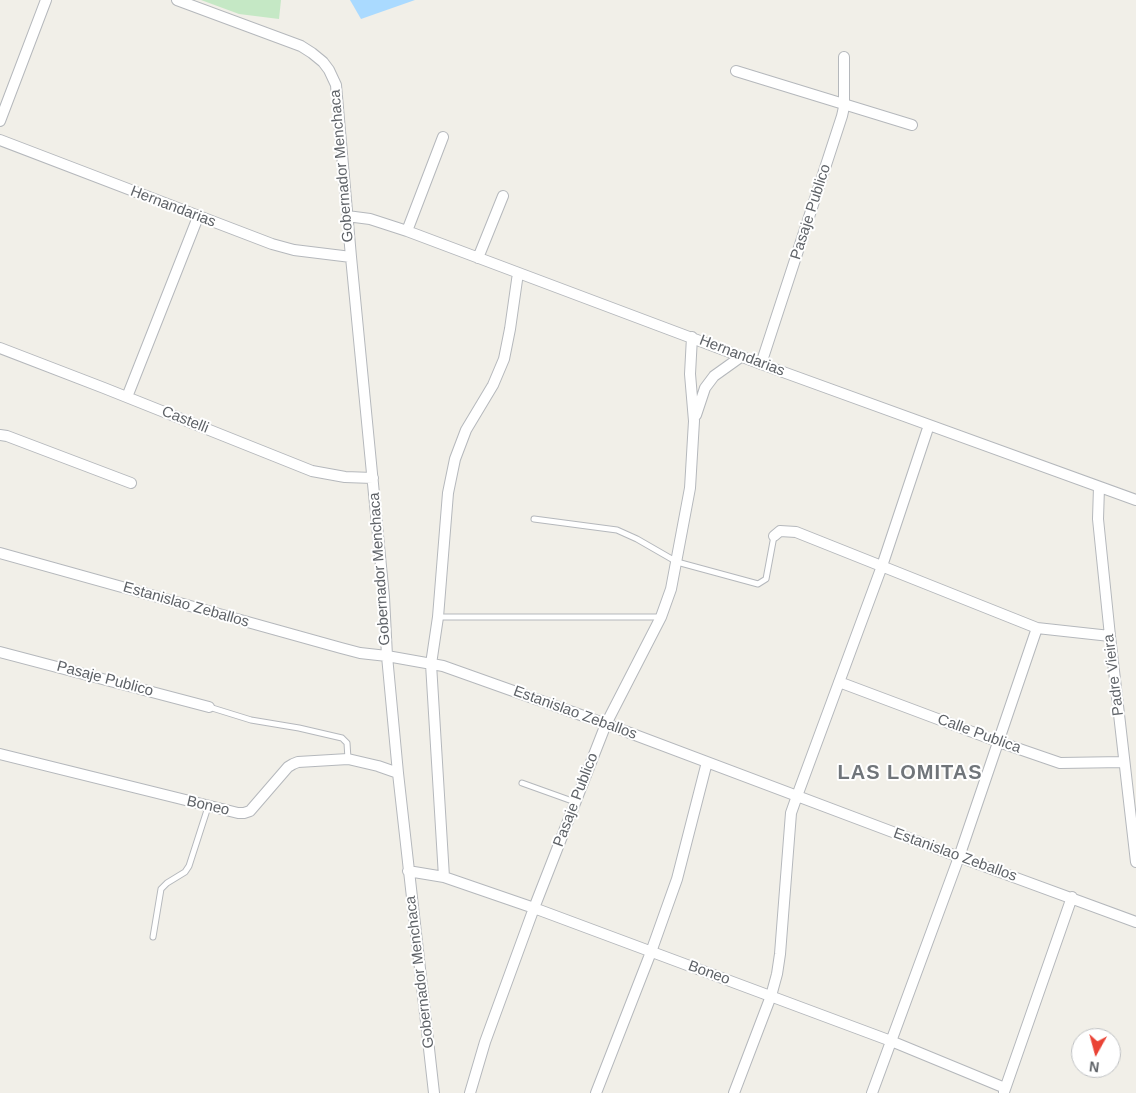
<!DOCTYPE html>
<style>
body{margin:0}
#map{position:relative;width:1136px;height:1093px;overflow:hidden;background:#f1efe8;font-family:Arial,sans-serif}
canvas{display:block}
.north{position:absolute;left:1071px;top:1028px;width:50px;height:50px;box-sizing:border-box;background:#fff;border:1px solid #bfc1c3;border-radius:50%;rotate:187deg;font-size:14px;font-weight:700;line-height:20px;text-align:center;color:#5f6368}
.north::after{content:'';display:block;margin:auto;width:18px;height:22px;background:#ea4335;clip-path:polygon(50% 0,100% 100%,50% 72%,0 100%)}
</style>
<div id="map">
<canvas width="1136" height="1093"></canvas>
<div class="north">N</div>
</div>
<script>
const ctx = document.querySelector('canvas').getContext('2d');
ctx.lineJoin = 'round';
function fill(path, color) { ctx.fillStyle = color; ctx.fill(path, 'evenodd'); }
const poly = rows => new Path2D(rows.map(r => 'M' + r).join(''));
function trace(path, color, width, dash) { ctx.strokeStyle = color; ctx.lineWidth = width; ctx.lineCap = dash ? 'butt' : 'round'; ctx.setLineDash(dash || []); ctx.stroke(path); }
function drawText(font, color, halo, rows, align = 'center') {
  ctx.font = font + ' Arial,sans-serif'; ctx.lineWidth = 4; ctx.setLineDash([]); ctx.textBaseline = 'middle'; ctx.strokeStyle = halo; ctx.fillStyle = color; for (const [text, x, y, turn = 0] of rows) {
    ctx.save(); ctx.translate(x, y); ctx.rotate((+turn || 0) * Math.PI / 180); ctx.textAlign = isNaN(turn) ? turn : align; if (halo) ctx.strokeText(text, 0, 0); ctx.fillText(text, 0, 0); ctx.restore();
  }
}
const green = poly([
 [201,0,281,0,279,19,239,14]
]);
const water = poly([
 [350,0,415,0,361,19]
]);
const service = poly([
 [534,519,617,530,637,539,677,562,758,584,766,579,774,536],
 [438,617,660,617],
 [209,707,251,720,299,728,342,738,347,743,348,759],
 [522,783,575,802],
 [153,937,161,889,167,883,185,872,189,866,208,807]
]);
const minor = poly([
 [177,0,301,46,312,53,323,62,329,70,336,85,351,257,384,597,387,656,398,773,434,1093],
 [736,71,912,125],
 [0,121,46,0],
 [0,140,272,244,294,250,351,257],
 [347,216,370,219,407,231,761,364,1136,500],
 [407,231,443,137],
 [478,258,503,196],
 [0,348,104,388,312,471,345,477,373,478],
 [761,364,842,116,844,107,844,57],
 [127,397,198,217],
 [696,415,705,388,714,376,742,356],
 [0,435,7,436,131,483],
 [1099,487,1098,519,1110,636,1136,862],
 [774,536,780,531,796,532,1037,628,1110,636],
 [0,553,341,648,360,653,387,656,443,666,606,724,959,857,1136,922],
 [0,652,209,707],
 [839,682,999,742,1060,763,1124,762],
 [0,754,238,813,244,813,250,811,288,767,293,764,298,762,348,759,378,766,398,773],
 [408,871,444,877,534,908,891,1041,1005,1088],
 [444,877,431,664,438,617,448,493,455,459,466,430,493,385,504,359,510,329,518,273],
 [1004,1092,1072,897],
 [470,1093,485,1042,534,908,606,724,661,617,671,589,690,488,694,421,690,374,692,337],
 [596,1093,651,952,677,879,707,762],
 [734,1093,771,996,777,974,780,954,791,813,797,796,882,566,929,425],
 [872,1093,959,857,1037,628]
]);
const streetNames = [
 ["Gobernador Menchaca",342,166,-95],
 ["Hernandarias",173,207,21],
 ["Pasaje Publico",811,212,-72],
 ["Hernandarias",742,356,21],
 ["Castelli",185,420,22],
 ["Gobernador Menchaca",380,569,-94],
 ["Estanislao Zeballos",186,605,16],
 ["Padre Vieira",1114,675,-97],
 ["Pasaje Publico",105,679,15],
 ["Estanislao Zeballos",575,713,20],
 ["Calle Publica",979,734,20],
 ["Pasaje Publico",576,800,-69],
 ["Boneo",208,806,13],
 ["Estanislao Zeballos",955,855,20],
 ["Gobernador Menchaca",420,972,-97],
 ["Boneo",709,973,20]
];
const districtNames = [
 ["LAS LOMITAS",910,773]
];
fill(green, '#c5e8c5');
fill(water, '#aadaff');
trace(service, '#b5b8bc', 7);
trace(minor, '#b5b8bc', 12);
trace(service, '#fff', 5);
trace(minor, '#fff', 10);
drawText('15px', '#5f6368', '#fff', streetNames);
ctx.letterSpacing = '1px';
drawText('bold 20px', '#70757a', '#fff', districtNames);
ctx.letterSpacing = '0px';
</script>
